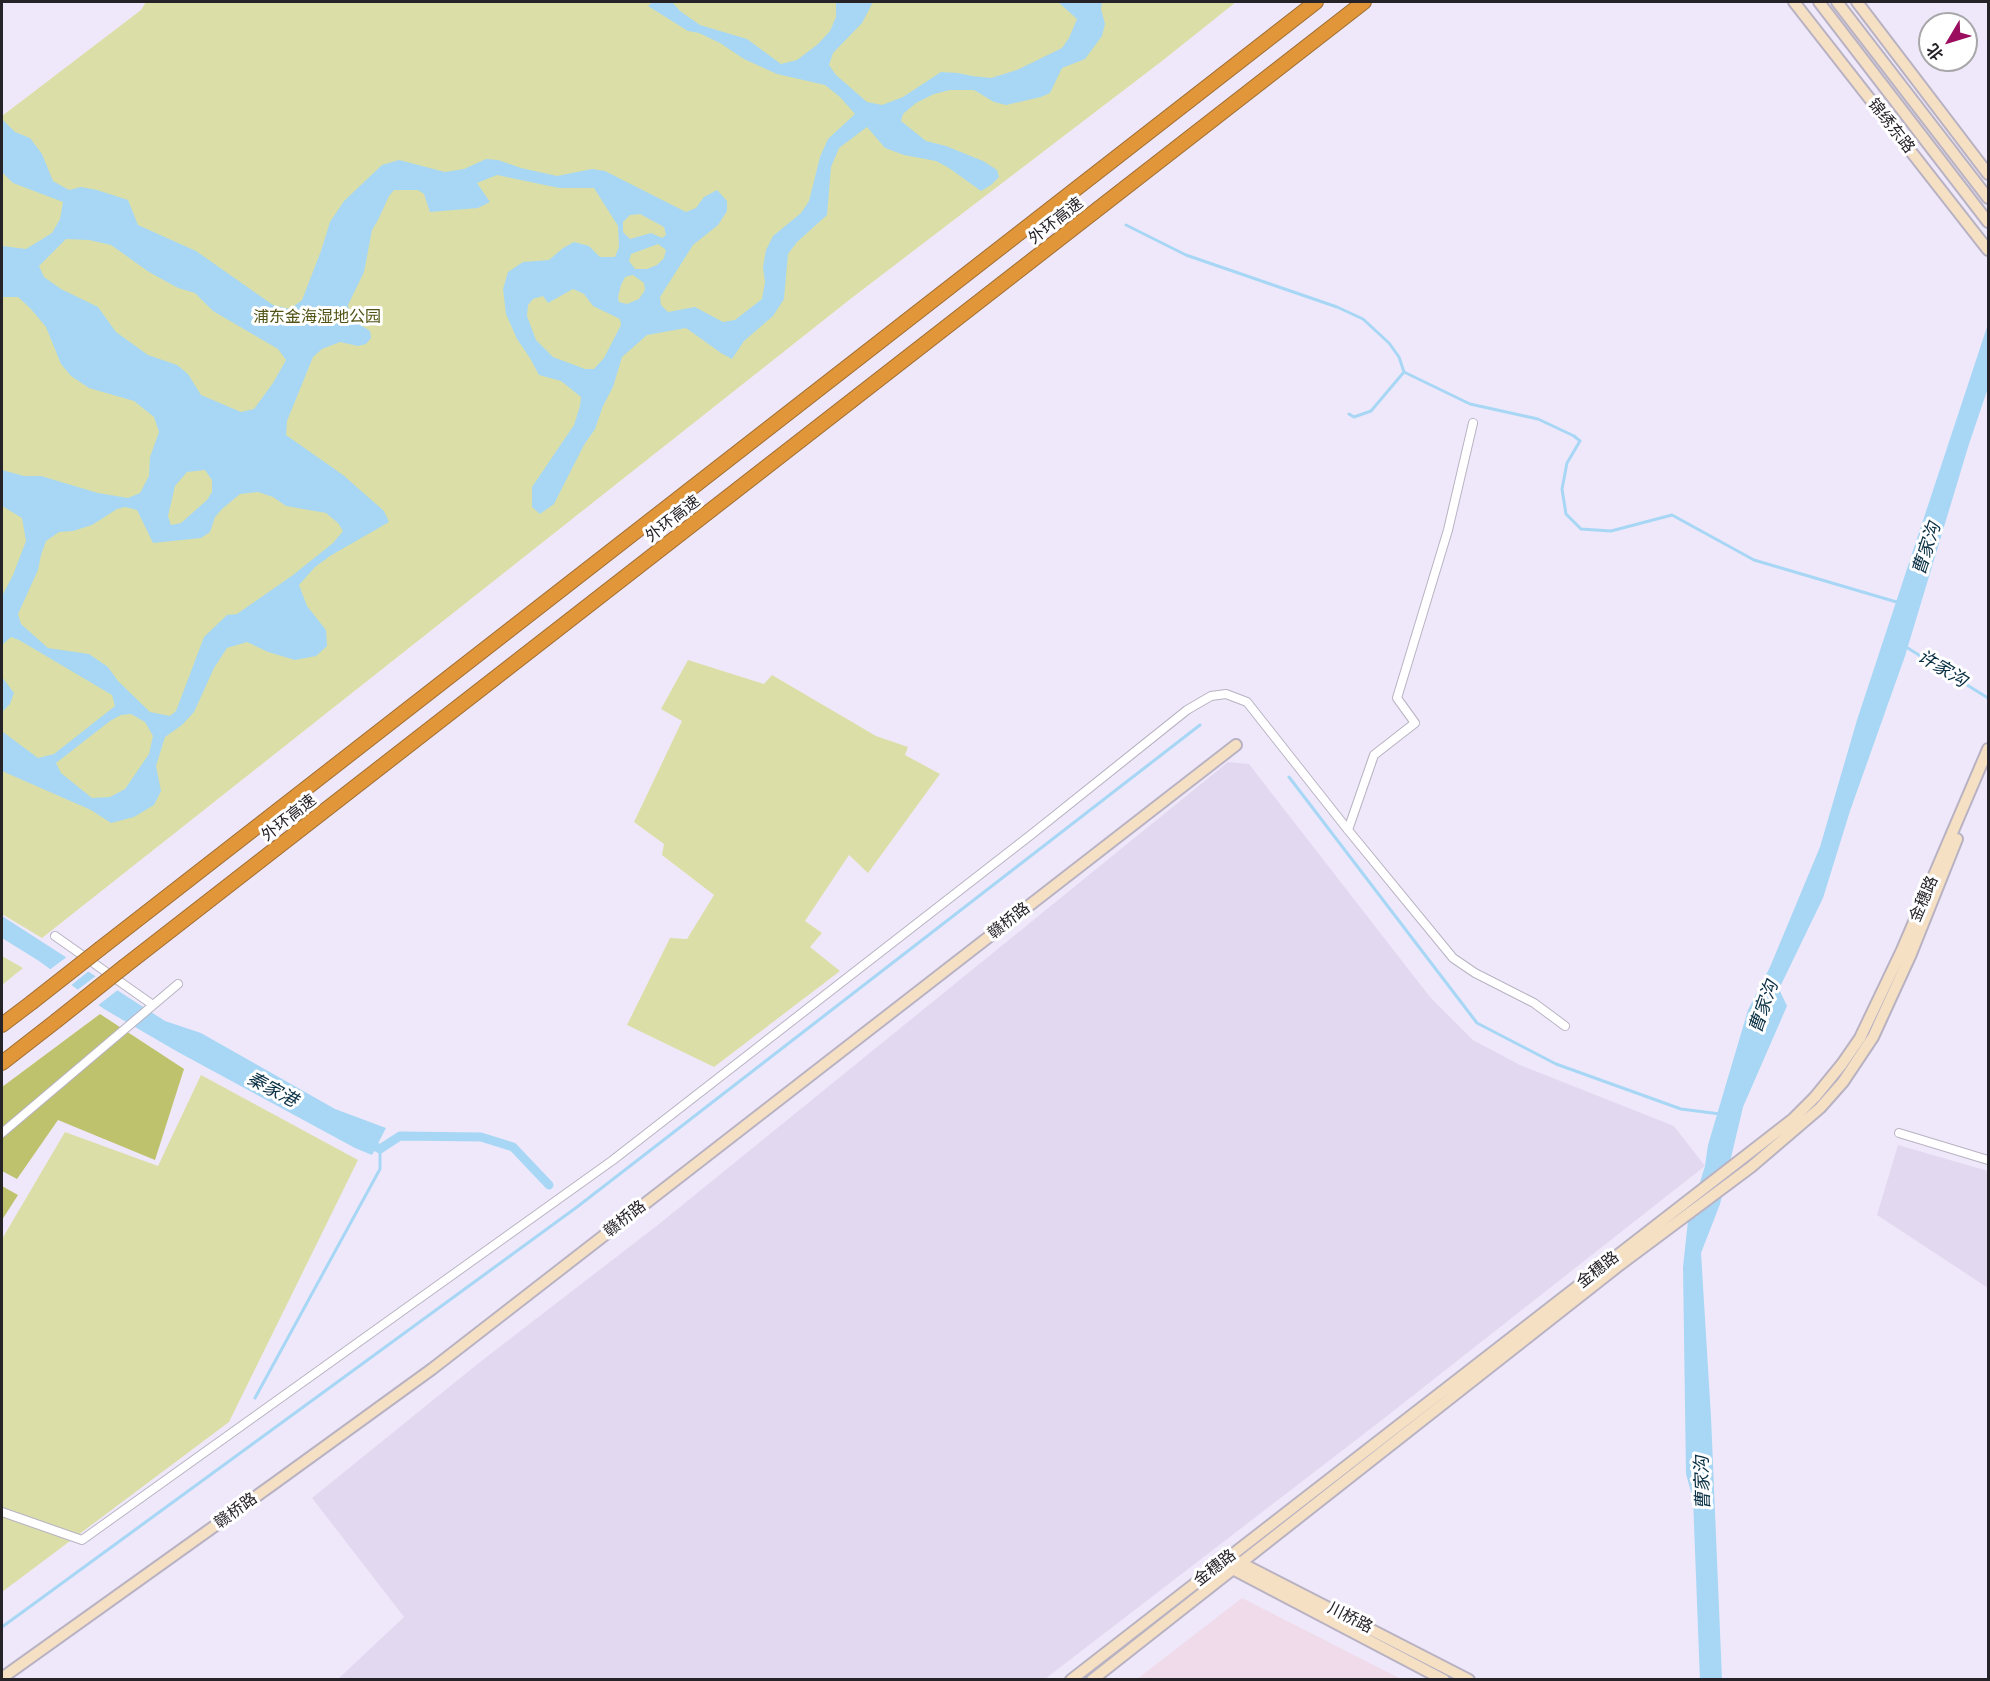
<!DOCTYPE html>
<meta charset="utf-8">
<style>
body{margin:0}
#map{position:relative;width:1990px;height:1681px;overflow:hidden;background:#efe8fa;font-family:Figtree,"Noto Sans SC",sans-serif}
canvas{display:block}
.frame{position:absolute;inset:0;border:3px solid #252228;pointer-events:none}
.north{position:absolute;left:1918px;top:12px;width:60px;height:60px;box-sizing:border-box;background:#fff;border:2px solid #a8a7a9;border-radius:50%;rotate:232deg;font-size:16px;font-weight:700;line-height:24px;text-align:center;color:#252228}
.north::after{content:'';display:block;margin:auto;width:21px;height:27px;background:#9a0d5f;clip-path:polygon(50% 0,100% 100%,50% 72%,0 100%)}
</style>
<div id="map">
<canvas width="1990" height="1681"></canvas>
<div class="frame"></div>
<div class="north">北</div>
</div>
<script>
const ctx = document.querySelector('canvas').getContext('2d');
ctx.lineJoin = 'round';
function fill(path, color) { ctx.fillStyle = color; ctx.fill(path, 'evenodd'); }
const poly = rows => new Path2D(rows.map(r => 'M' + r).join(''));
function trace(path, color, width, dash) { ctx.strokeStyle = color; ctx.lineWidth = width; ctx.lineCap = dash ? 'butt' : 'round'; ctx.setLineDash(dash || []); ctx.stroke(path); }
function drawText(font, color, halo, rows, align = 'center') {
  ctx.font = font + ' Figtree,"Noto Sans SC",sans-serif'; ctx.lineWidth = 6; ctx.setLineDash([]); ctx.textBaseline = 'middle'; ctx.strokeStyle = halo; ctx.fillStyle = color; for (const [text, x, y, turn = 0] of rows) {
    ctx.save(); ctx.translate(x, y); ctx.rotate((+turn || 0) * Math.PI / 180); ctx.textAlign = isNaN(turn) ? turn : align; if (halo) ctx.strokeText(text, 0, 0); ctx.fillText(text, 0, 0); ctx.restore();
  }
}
const built = poly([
 [1228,762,1249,764,1430,997,1473,1040,1520,1065,1674,1126,1705,1166,1382,1420,1045,1679,338,1679,404,1617,312,1498,480,1362,659,1224],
 [1898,1145,1988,1171,1988,1288,1877,1215]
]);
const industrial = poly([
 [1242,1598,1401,1679,1137,1679]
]);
const green = poly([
 [146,2,1236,2,1162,61,853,297,42,938,2,914,2,116,141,10],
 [688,660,764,684,772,675,876,736,908,747,905,755,940,774,868,873,849,855,805,921,822,933,810,947,840,971,714,1067,627,1025,670,938,687,939,714,895,662,855,664,844,634,822,682,721,661,709],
 [2,956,23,968,2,985],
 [201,1075,358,1160,229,1422,2,1592,2,1239,65,1132,158,1166]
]);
const forest = poly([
 [100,1014,184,1069,155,1160,58,1120,17,1179,2,1171,2,1087],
 [2,1186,18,1195,2,1220]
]);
const water = poly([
 [653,2,672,2,680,11,700,25,747,39,781,64,797,60,818,44,830,31,836,17,836,2,873,2,862,23,833,53,829,65,836,75,867,102,882,105,903,97,941,72,958,73,972,76,991,78,1017,70,1062,48,1069,38,1077,19,1058,2,1102,2,1101,9,1105,24,1102,36,1085,59,1062,68,1050,93,1041,97,1006,105,994,102,974,90,950,90,934,94,916,103,903,114,901,121,926,141,946,146,983,161,997,170,999,177,991,185,981,191,949,168,936,161,904,155,885,148,867,127,839,148,831,167,827,215,797,242,788,254,784,299,773,316,744,341,732,359,721,353,686,328,647,335,622,357,613,387,603,406,595,429,584,445,554,504,540,514,532,507,532,487,574,425,580,406,581,397,561,381,539,375,530,358,517,339,506,314,503,289,508,272,523,262,549,260,563,248,574,242,589,246,600,257,615,257,619,247,618,226,594,188,559,188,497,175,477,183,490,202,478,208,430,212,424,194,418,190,394,190,389,196,378,220,372,230,364,272,348,305,350,318,370,331,371,338,366,344,358,346,340,342,322,349,313,357,287,421,286,435,343,475,384,511,389,522,330,556,315,567,299,585,307,606,326,630,327,646,316,656,295,660,268,652,247,642,227,648,214,668,194,712,182,725,165,737,156,766,161,791,154,805,134,817,111,823,91,810,2,771,2,727,3,732,38,758,54,754,115,706,112,695,19,640,11,637,2,645,2,596,13,575,26,541,22,518,2,506,2,470,24,476,41,476,98,493,128,498,140,493,149,476,150,457,159,432,154,417,134,401,89,388,71,376,61,364,46,327,30,308,18,297,2,297,2,246,26,249,52,233,60,219,63,202,13,183,2,172,2,119,15,132,30,138,42,154,53,181,69,190,81,187,97,190,128,200,138,225,196,251,273,305,290,309,302,300,321,251,330,222,344,201,382,165,399,160,445,172,464,169,486,159,498,160,521,168,557,176,592,169,605,171,686,212,696,208,704,197,717,190,727,201,727,211,718,225,693,245,660,297,661,305,668,312,695,307,723,322,735,320,762,299,765,282,763,267,766,250,773,236,801,213,809,201,820,157,828,139,855,114,840,97,825,85,777,74,744,59,720,43,699,33,688,31,648,6],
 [640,214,664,227,666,235,662,238,651,233,630,239,623,232,623,222,630,215],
 [66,239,89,240,111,245,149,272,178,288,195,293,213,311,278,349,286,360,273,383,254,409,241,412,201,395,188,374,177,365,148,355,116,332,98,307,61,289,44,277,39,266],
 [658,244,666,250,664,258,657,265,647,269,635,269,629,261,631,254],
 [633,275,644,283,645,290,639,299,627,304,619,302,618,297,621,285,625,277],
 [573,289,584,294,593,306,620,319,621,325,604,358,594,369,585,369,553,357,536,340,527,316,528,305,533,299,543,296,548,303],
 [205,470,212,480,212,492,207,500,181,523,171,525,168,516,175,486,187,472],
 [258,492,273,497,286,506,326,513,338,523,343,531,333,543,293,575,237,614,227,615,204,637,176,711,170,716,150,712,118,681,108,667,89,654,48,648,21,624,18,614,38,570,41,555,46,541,59,532,73,531,92,525,117,509,125,507,137,510,153,543,201,538,210,532,215,517,222,509,240,494],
 [131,714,145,722,153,736,149,754,125,789,110,797,92,798,61,773,56,763,110,721,121,715],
 [1988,324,1988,388,1969,444,1905,656,1850,811,1823,898,1779,989,1787,1006,1743,1107,1720,1204,1701,1253,1711,1417,1722,1679,1700,1680,1693,1499,1686,1474,1683,1267,1688,1221,1705,1166,1708,1145,1748,1010,1770,967,1820,847,1857,720],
 [2,677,14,693,10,704,2,712,2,716],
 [2,916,165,1021,201,1033,335,1109,386,1128,372,1155,355,1148,178,1052,104,1009,39,961,2,938]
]);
const pier = poly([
 [68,956,90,970,69,987,48,971],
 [97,975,119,989,96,1007,76,991]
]);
const stream = poly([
 [1126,225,1186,255,1337,307,1363,319,1389,343,1399,357,1404,372],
 [1349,414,1354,417,1371,411,1404,372,1470,404,1538,419,1574,436,1580,441,1567,463,1562,489,1566,514,1581,529,1611,531,1672,515,1754,560,1900,603],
 [1906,647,1988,698],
 [1289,777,1477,1023,1556,1064,1681,1109,1720,1114],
 [255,1398,380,1169,380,1149],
 [2,1627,577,1207,1200,725]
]);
const canal = poly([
 [365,1141,380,1149,400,1136,481,1137,513,1147,549,1185]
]);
const street = poly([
 [1348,830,1374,755,1415,723,1397,698,1448,530,1473,423],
 [55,936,153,1005],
 [2,1133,178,984],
 [1899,1133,1988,1160],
 [2,1512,82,1540,613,1160,1032,834,1187,710,1211,696,1226,694,1247,702,1348,830,1453,958,1475,973,1534,1003,1565,1026]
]);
const secondary = poly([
 [1794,2,1988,250],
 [1819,2,1988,222],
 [1837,2,1988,198],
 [1857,2,1988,174],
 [1237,1561,1469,1680],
 [1227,1566,1444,1680],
 [2,1678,272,1485,432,1369,1236,745],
 [1071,1680,1793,1119,1815,1097,1842,1064,1860,1038,1902,950,1988,749],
 [1092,1680,1617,1267,1751,1167,1820,1108,1843,1082,1873,1037,1911,954,1957,839]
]);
const highway = poly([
 [101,948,1316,2],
 [125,966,1364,2],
 [2,1025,31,1003],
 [2,1063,56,1021]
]);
const highwayBridge = poly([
 [31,1003,101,948],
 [56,1021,125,966]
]);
const streetNames = [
 ["锦绣东路",1891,126,52],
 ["外环高速",1056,221,-38],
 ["外环高速",673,519,-38],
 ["外环高速",289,818,-38],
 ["金穗路",1924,899,-67],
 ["赣桥路",1009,921,-38],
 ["赣桥路",625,1219,-38],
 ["金穗路",1598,1270,-38],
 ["赣桥路",236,1511,-36],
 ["金穗路",1215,1568,-38],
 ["川桥路",1350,1618,27]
];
const parkNames = [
 ["浦东金海湿地公园",317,317]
];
const waterNames = [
 ["曹家沟",1927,549,-72],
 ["许家沟",1942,669,31],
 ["曹家沟",1764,1007,-71],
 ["秦家港",272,1090,28],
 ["曹家沟",1703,1483,-92]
];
fill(built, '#e2d9f1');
fill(industrial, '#efdbea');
fill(green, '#dbdfa7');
fill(forest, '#bec26d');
fill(water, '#a7d7f5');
fill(pier, '#efe8fa');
trace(stream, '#a7d7f5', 3);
trace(canal, '#a7d7f5', 9);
trace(street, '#b8b2c2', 10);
trace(secondary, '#b8b2c2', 14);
trace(highway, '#9f6d33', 16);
trace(street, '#fff', 8);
trace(secondary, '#f6e0c4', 10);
trace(highway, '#e09639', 14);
trace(highwayBridge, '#9f6d33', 16, []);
trace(highwayBridge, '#e09639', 14);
drawText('16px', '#252228', '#fff', streetNames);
drawText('16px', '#515314', '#fff', parkNames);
drawText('italic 18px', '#093044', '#fff', waterNames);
</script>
